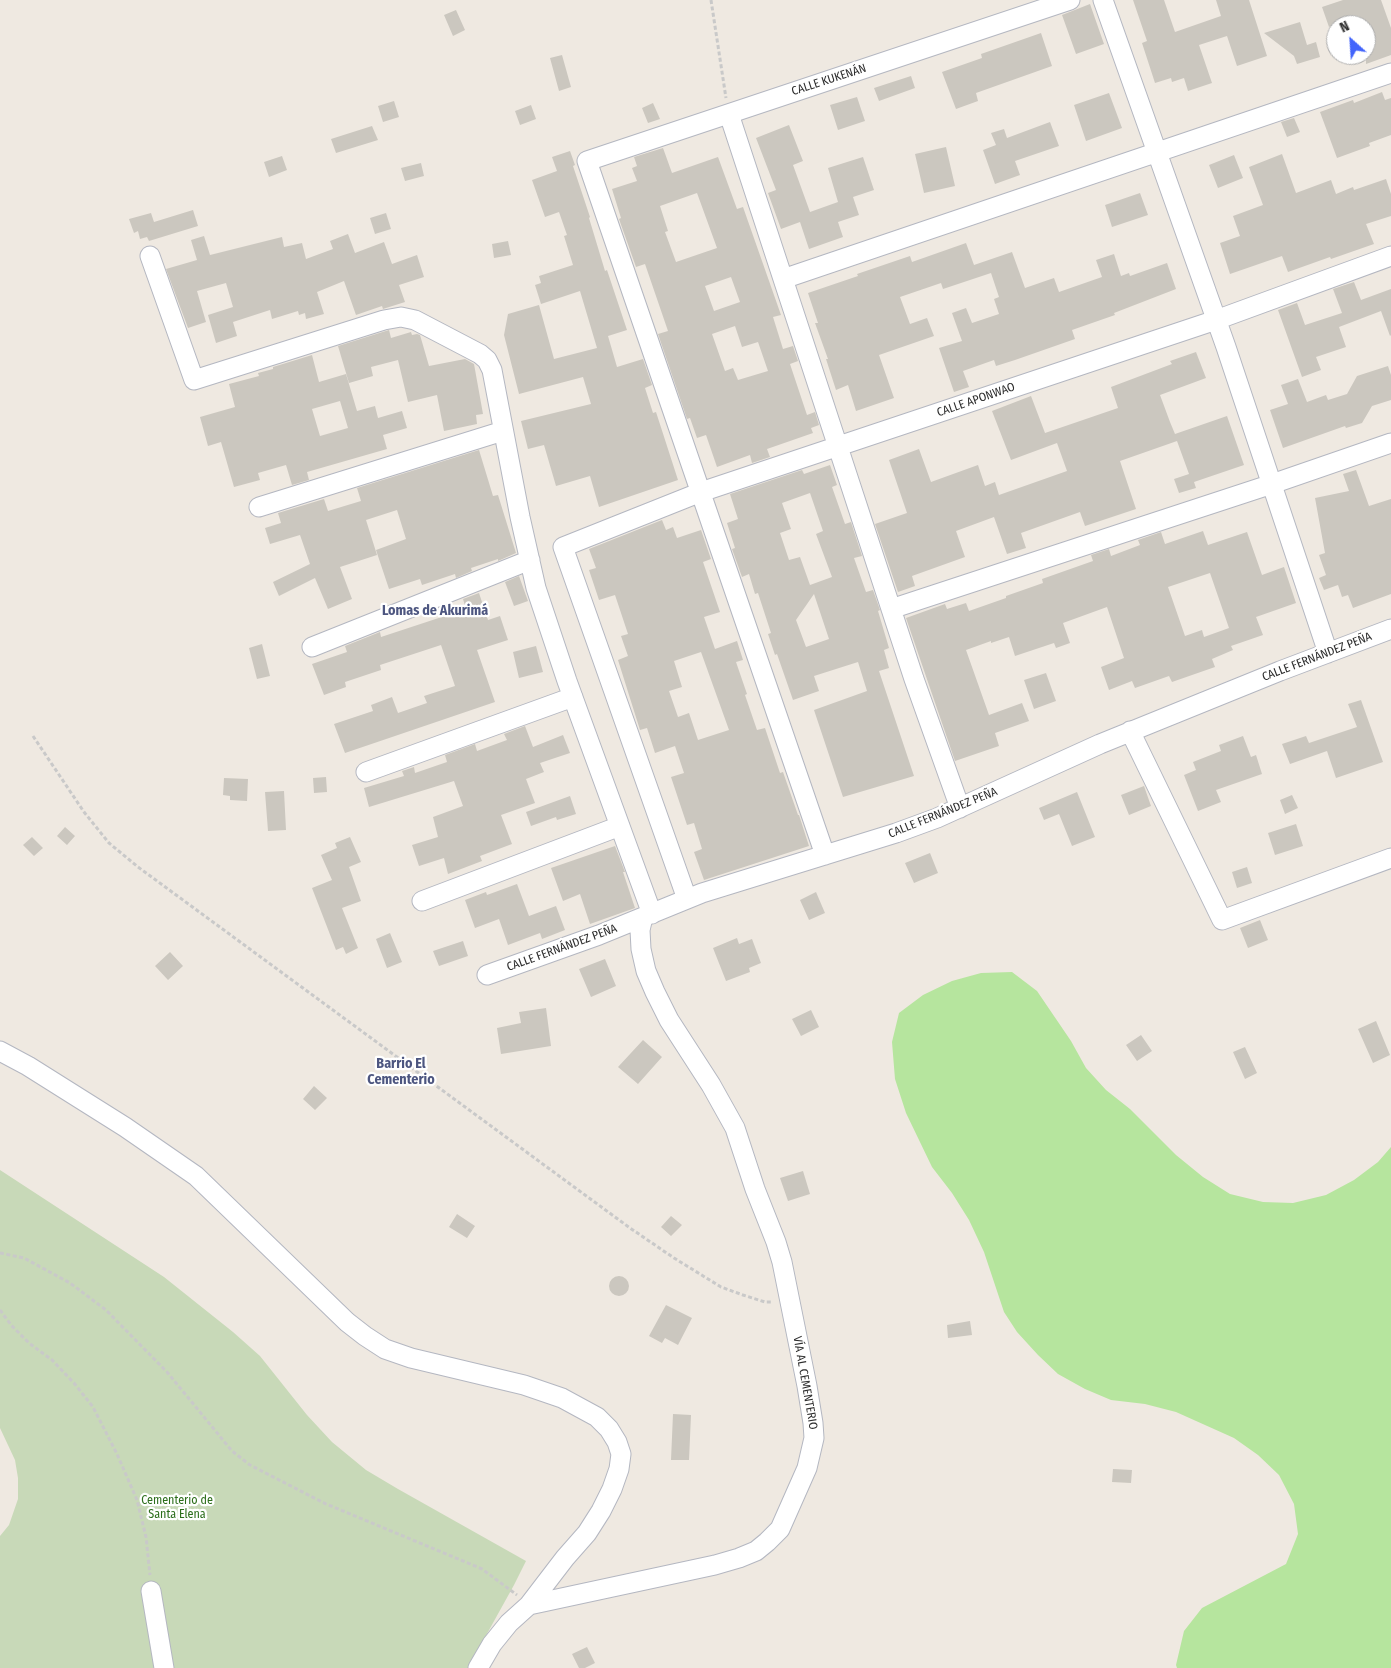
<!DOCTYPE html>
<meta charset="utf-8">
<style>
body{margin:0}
#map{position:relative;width:1391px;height:1668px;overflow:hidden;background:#efe9e1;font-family:"Fira Sans Condensed",sans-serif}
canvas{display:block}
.north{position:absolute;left:1326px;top:15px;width:50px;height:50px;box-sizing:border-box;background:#fff;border:1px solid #ababab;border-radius:50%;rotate:334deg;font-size:14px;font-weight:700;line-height:20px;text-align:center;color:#2e2e2e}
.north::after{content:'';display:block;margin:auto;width:18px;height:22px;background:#4264fb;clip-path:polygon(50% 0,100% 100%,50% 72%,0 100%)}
</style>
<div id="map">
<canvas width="1391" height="1668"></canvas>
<div class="north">N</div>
</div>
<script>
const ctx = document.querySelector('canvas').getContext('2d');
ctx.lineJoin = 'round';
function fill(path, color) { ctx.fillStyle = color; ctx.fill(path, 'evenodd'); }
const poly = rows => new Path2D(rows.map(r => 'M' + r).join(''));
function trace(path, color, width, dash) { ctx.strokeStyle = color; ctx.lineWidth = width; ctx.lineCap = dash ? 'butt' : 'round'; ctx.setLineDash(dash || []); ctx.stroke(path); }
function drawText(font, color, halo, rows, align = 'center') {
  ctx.font = font + ' "Fira Sans Condensed",sans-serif'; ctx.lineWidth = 4.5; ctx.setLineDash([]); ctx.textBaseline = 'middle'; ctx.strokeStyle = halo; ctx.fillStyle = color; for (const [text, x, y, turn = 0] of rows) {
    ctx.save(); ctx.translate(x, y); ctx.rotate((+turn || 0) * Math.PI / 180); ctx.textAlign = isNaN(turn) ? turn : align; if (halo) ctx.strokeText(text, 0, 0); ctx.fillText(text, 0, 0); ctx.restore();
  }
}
const green = poly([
 [1012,972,1037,991,1071,1041,1086,1068,1106,1090,1130,1109,1176,1155,1203,1177,1230,1194,1263,1202,1293,1203,1326,1195,1354,1180,1378,1162,1391,1147,1391,1668,1177,1668,1176,1665,1184,1631,1202,1608,1286,1564,1298,1534,1294,1504,1279,1475,1258,1455,1234,1438,1176,1412,1145,1404,1111,1400,1085,1389,1058,1374,1038,1355,1017,1332,1004,1312,984,1252,969,1220,952,1193,932,1167,906,1113,895,1079,892,1042,899,1013,923,995,952,981,981,973]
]);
const cemetery = poly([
 [0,1170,164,1277,233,1332,260,1356,307,1415,332,1442,366,1470,398,1489,526,1561,514,1585,468,1668,0,1668,0,1536,9,1525,18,1499,18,1478,15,1460,0,1428]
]);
const building = poly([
 [1133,0,1164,0,1175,32,1221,16,1216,0,1249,0,1267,56,1237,66,1227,36,1199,45,1212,83,1188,91,1184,78,1172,82,1171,78,1155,83,1142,43,1147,41],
 [1343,0,1381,0,1391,28,1391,55,1366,64,1366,25,1335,25,1329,27,1322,7],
 [1090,4,1104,44,1076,54,1062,15],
 [456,10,465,30,453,36,444,15],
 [1300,22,1307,45,1316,42,1320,57,1297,64,1294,56,1264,33],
 [1041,33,1052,66,976,93,978,101,956,109,942,72,982,58,981,54],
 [562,55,571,87,559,91,550,58],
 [911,76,915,88,879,101,874,88],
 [1382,92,1385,100,1391,98,1391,135,1369,143,1370,146,1337,158,1320,112,1353,100,1354,103],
 [1109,93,1122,128,1086,141,1074,105],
 [857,97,865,121,838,130,830,105],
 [394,101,399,117,383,122,378,106],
 [653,103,660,119,648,123,642,108],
 [531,105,536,119,520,125,515,111],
 [1294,118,1300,132,1287,137,1281,122],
 [1050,122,1059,146,1015,161,1020,175,995,184,983,150,996,145,991,133,1004,129,1007,138],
 [789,125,803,161,793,165,810,212,838,202,828,168,863,157,874,190,853,197,859,215,838,222,843,237,809,249,800,222,781,229,768,193,776,190,756,138],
 [372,126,378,140,336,153,331,139],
 [946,147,955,186,924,193,915,154],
 [663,148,672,173,718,157,737,209,743,207,781,315,773,317,783,349,793,346,798,361,790,364,807,415,815,412,819,425,811,428,813,433,767,449,770,457,752,463,750,455,717,467,706,435,697,438,690,418,687,419,658,334,668,331,645,264,636,267,619,219,621,218,612,189,637,181,632,168,637,166,634,157],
 [697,193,717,248,676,262,665,232,668,231,660,206],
 [731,277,740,302,714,311,705,286],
 [735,326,742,347,758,342,768,371,738,380,733,368,725,371,712,334],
 [570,151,575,165,573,166,590,217,589,218,605,271,607,270,627,330,608,336,617,367,643,359,652,385,645,388,653,413,656,412,678,480,599,507,590,476,556,486,544,445,528,449,521,421,591,404,583,377,519,394,504,335,508,314,539,305,554,359,597,348,580,291,541,304,535,285,541,283,539,276,573,265,564,236,567,235,559,212,545,217,532,180,557,171,552,157],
 [1282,154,1296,193,1331,180,1336,194,1353,187,1354,190,1386,179,1391,194,1391,216,1366,224,1374,244,1331,259,1330,257,1288,272,1282,256,1230,274,1220,243,1240,236,1233,216,1263,205,1249,167],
 [1234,155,1243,178,1218,188,1209,165],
 [282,156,287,170,269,177,264,162],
 [421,163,424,176,405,181,401,168],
 [1140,193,1148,215,1112,227,1105,205],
 [193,210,198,226,149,241,147,237,140,239,138,231,134,233,129,219,151,213,154,222],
 [386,213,391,229,375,234,370,218],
 [348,234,355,253,384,242,392,264,417,255,424,277,399,285,405,302,386,308,383,309,382,306,356,315,344,281,317,292,324,314,306,319,305,313,299,315,298,311,272,319,270,310,233,322,237,336,216,343,208,315,233,307,226,283,197,291,206,322,188,328,166,269,197,260,191,240,204,236,210,255,282,237,284,247,302,243,306,259,333,249,330,241],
 [508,241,511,255,494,258,492,244],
 [966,243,974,265,1012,252,1025,288,1054,278,1059,292,1102,277,1096,260,1114,254,1121,276,1129,273,1130,276,1167,263,1176,289,1114,313,1115,315,1072,330,1075,339,1015,360,996,366,994,360,963,371,969,387,954,392,939,348,962,341,952,313,966,308,972,323,999,314,994,299,999,297,991,273,943,289,941,283,900,297,910,324,927,318,934,336,879,355,894,398,856,411,848,385,836,390,826,359,828,359,815,323,818,323,808,293,858,276,857,274,910,256,912,262],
 [1354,282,1361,300,1391,289,1391,335,1390,336,1381,311,1339,327,1346,347,1316,357,1321,370,1302,377,1278,310,1297,303,1305,325,1342,313,1333,289],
 [389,330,391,338,411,332,412,335,417,334,420,335,429,366,465,359,474,364,483,414,476,415,477,424,444,431,437,395,408,402,398,360,371,367,373,376,349,383,338,346],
 [1196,352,1206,378,1160,395,1170,422,1175,434,1227,416,1244,465,1194,482,1196,488,1179,493,1174,479,1189,474,1177,441,1120,461,1136,509,1085,526,1080,512,1021,533,1026,548,1007,554,994,517,956,531,965,557,912,576,915,586,898,592,875,524,907,513,889,460,919,449,931,482,978,465,985,486,995,482,999,495,1067,471,1057,443,1011,460,992,411,1031,396,1045,433,1118,408,1111,387,1172,364,1170,361],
 [312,355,319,382,346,374,357,411,375,406,378,418,402,411,407,428,383,435,387,449,307,472,309,480,292,485,286,465,258,473,260,480,234,487,221,442,208,446,200,417,235,407,229,384,259,376,258,373,273,369,273,367],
 [340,401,348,428,320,436,312,409],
 [1388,366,1391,375,1391,400,1372,406,1362,423,1346,428,1345,426,1283,448,1270,410,1288,404,1281,385,1298,379,1307,402,1326,395,1328,400,1347,394,1357,376],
 [479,450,493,496,498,495,516,553,498,561,498,559,471,568,472,571,456,578,455,574,422,585,420,579,389,589,376,550,406,539,397,510,366,520,377,555,340,567,352,599,328,609,315,578,279,596,273,582,310,564,300,535,270,544,265,528,281,523,278,513,324,499,328,511,361,501,357,488],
 [830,465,837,485,832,487,845,524,851,522,862,556,854,558,866,592,873,590,880,610,878,611,889,648,884,650,889,668,879,671,914,776,843,797,814,710,867,691,858,662,814,676,819,691,793,700,777,654,775,655,768,634,771,633,758,593,755,594,749,574,742,577,732,549,735,548,727,523,738,519,730,494,802,470,804,474],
 [810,493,823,531,816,534,832,577,810,585,800,557,789,560,780,533,791,529,782,503],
 [814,594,829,639,806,647,796,620],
 [1356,470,1369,506,1391,499,1391,594,1353,608,1348,595,1342,597,1338,585,1324,590,1319,578,1326,575,1319,555,1325,553,1315,498,1349,491,1343,474],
 [662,520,666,530,673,527,677,538,701,530,711,559,703,562,720,612,704,617,715,649,737,641,743,660,736,662,747,694,745,695,757,730,765,728,780,773,783,772,798,815,799,815,809,846,704,880,694,852,702,849,694,823,687,825,671,777,684,773,675,746,655,753,647,728,640,730,618,660,628,656,621,636,628,634,615,595,599,600,589,570,596,568,589,549],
 [701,652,729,730,698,740,689,713,678,717,669,691,682,687,674,661],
 [1203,531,1208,545,1247,532,1262,575,1284,567,1296,603,1256,617,1263,635,1231,646,1233,650,1212,659,1215,667,1172,682,1169,676,1135,688,1132,681,1109,690,1101,667,1124,658,1107,607,1063,623,1070,643,1056,648,1054,643,1015,656,1009,637,991,643,991,641,966,650,989,715,1022,703,1029,721,995,733,999,746,955,761,906,618,945,604,947,609,966,603,969,611,1006,598,1006,596,1043,583,1042,579,1093,561,1091,555,1109,549,1111,556,1140,545,1138,540,1161,532,1165,544],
 [1210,573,1229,628,1204,637,1202,630,1185,636,1168,587],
 [519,576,528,601,514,606,505,582],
 [479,593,488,620,500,616,508,640,477,650,495,702,345,753,334,724,373,711,371,705,392,697,398,713,427,703,424,696,455,686,441,645,380,665,381,670,345,682,346,687,324,695,312,664,347,652,345,646,380,632,381,637,466,609,463,599],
 [262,644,270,676,257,679,249,648],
 [536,646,543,672,519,678,513,652],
 [1046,673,1056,701,1034,709,1024,680],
 [1361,700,1383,762,1336,778,1327,751,1290,764,1282,744,1306,736,1309,743,1357,727,1348,704],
 [525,726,533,747,563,735,570,753,540,763,544,772,526,779,535,803,501,815,512,844,480,856,482,861,448,874,444,858,419,866,412,845,438,837,433,817,463,806,454,781,369,807,364,788,404,776,402,771,414,767,415,773,447,762,445,755,475,744,477,751,507,740,504,734],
 [1243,736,1251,757,1256,755,1262,774,1216,790,1221,802,1198,811,1184,775,1196,770,1193,762,1221,751,1219,745],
 [326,777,327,792,314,793,313,778],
 [224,778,248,779,247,801,230,800,230,796,223,795],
 [1144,786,1151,806,1129,815,1121,795],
 [284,791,286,830,268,831,265,792],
 [1077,792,1095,837,1072,846,1059,814,1044,820,1039,808],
 [1292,795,1298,808,1285,814,1280,800],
 [570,796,576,814,557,820,556,817,531,826,526,812],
 [1296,824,1303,846,1275,855,1268,833],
 [65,827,75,836,67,845,57,836],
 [32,837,43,848,34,856,23,845],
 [350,837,361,862,349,867,361,901,342,908,358,948,346,954,343,947,336,950,312,888,332,880,321,855,337,848,335,843],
 [615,846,625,872,623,872,635,908,590,924,580,894,563,901,551,868],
 [930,853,938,873,914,883,905,863],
 [1247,867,1252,883,1237,888,1232,872],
 [517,884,529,916,556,906,565,930,542,939,540,933,508,945,499,919,475,928,465,900,486,892,487,895],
 [816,892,825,913,809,920,800,900],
 [1260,920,1268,940,1248,948,1240,928],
 [390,933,402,962,387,968,376,939],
 [737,938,739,944,752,939,761,963,749,968,750,972,726,981,713,948],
 [463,941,468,956,439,966,433,951],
 [170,952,183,966,168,980,155,966],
 [605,959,616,986,591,997,579,969],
 [546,1008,551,1046,501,1054,497,1028,521,1023,519,1012],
 [811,1010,819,1027,801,1036,792,1019],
 [1376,1021,1390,1055,1373,1063,1358,1029],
 [1141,1035,1152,1051,1137,1061,1126,1045],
 [643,1040,662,1057,638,1084,618,1067],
 [1245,1047,1257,1073,1245,1079,1233,1052],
 [314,1086,327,1098,315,1110,303,1099],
 [803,1171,810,1194,788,1201,780,1178],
 [457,1214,475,1226,467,1238,449,1227],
 [671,1216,682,1225,671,1236,661,1227],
 '609 1286a10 10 0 1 1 20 0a10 10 0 1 1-20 0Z',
 [666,1305,692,1318,678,1345,665,1338,662,1343,649,1336],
 [970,1321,972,1335,948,1338,947,1325],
 [673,1414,691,1415,689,1460,671,1460],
 [1113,1469,1132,1470,1131,1483,1112,1482],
 [587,1647,595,1663,585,1668,579,1668,572,1654]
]);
const path = poly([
 [711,0,726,98],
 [33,736,84,812,109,843,138,867,630,1228,674,1258,721,1287,743,1295,765,1302,773,1302],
 [0,1253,24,1258,70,1283,106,1310,167,1372,232,1451,250,1465,326,1504,482,1569,517,1595],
 [0,1310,11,1325,29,1343,52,1360,74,1383,93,1407,117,1454,137,1500,146,1537,150,1575]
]);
const minor = poly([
 [1103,0,1226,347,1328,653],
 [729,114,914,679,960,808],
 [150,256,194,380,384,320,401,317,415,320,480,354,487,360,492,370,520,517,536,588,567,681,652,914],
 [783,279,1391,73],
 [259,507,503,431],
 [891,609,1272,484,1391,443],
 [312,647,530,560],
 [1130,731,1222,920,1391,858],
 [366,772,573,697],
 [825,855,587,161,1070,0],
 [687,899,563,547,701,492,1216,320,1391,256],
 [422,901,620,826],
 [487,975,599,935,702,893,896,833,937,818,1100,744,1280,671,1391,629],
 [0,1051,28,1066,125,1127,196,1176,347,1322,365,1336,385,1349,411,1358,524,1385,562,1398,597,1417,609,1429,617,1442,621,1454,619,1469,612,1489,601,1511,587,1533,565,1558,529,1605,509,1623,492,1644,478,1668],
 [151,1591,164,1668],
 [529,1605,715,1565,739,1558,756,1551,767,1542,780,1529,807,1468,814,1438,813,1423,807,1386,782,1262,776,1242,755,1189,735,1128,711,1085,669,1020,655,992,646,971,641,949,640,930,643,917]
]);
const streetNames = [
 ["CALLE KUKENÁN",829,80,-18],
 ["CALLE APONWAO",976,400,-19],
 ["CALLE FERNÁNDEZ PEÑA",1317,657,-21],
 ["CALLE FERNÁNDEZ PEÑA",943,813,-22],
 ["CALLE FERNÁNDEZ PEÑA",562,948,-20],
 ["VÍA AL CEMENTERIO",805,1383,80]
];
const parkNames = [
 ["Cementerio de",177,1501],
 ["Santa Elena",177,1515]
];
const neighbourhoodNames = [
 ["Lomas de Akurimá",435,611],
 ["Barrio El",401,1064],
 ["Cementerio",401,1080]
];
fill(green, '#b6e59e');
fill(cemetery, '#c8d9b8');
fill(building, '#cbc7bf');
trace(minor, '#b4b7c1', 21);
trace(path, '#c9c9c9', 3, [4, 2.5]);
trace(minor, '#fff', 19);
drawText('12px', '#2e2e2e', '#fff', streetNames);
drawText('12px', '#2c6e1b', '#fff', parkNames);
drawText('bold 14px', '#4d5680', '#fff', neighbourhoodNames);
</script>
